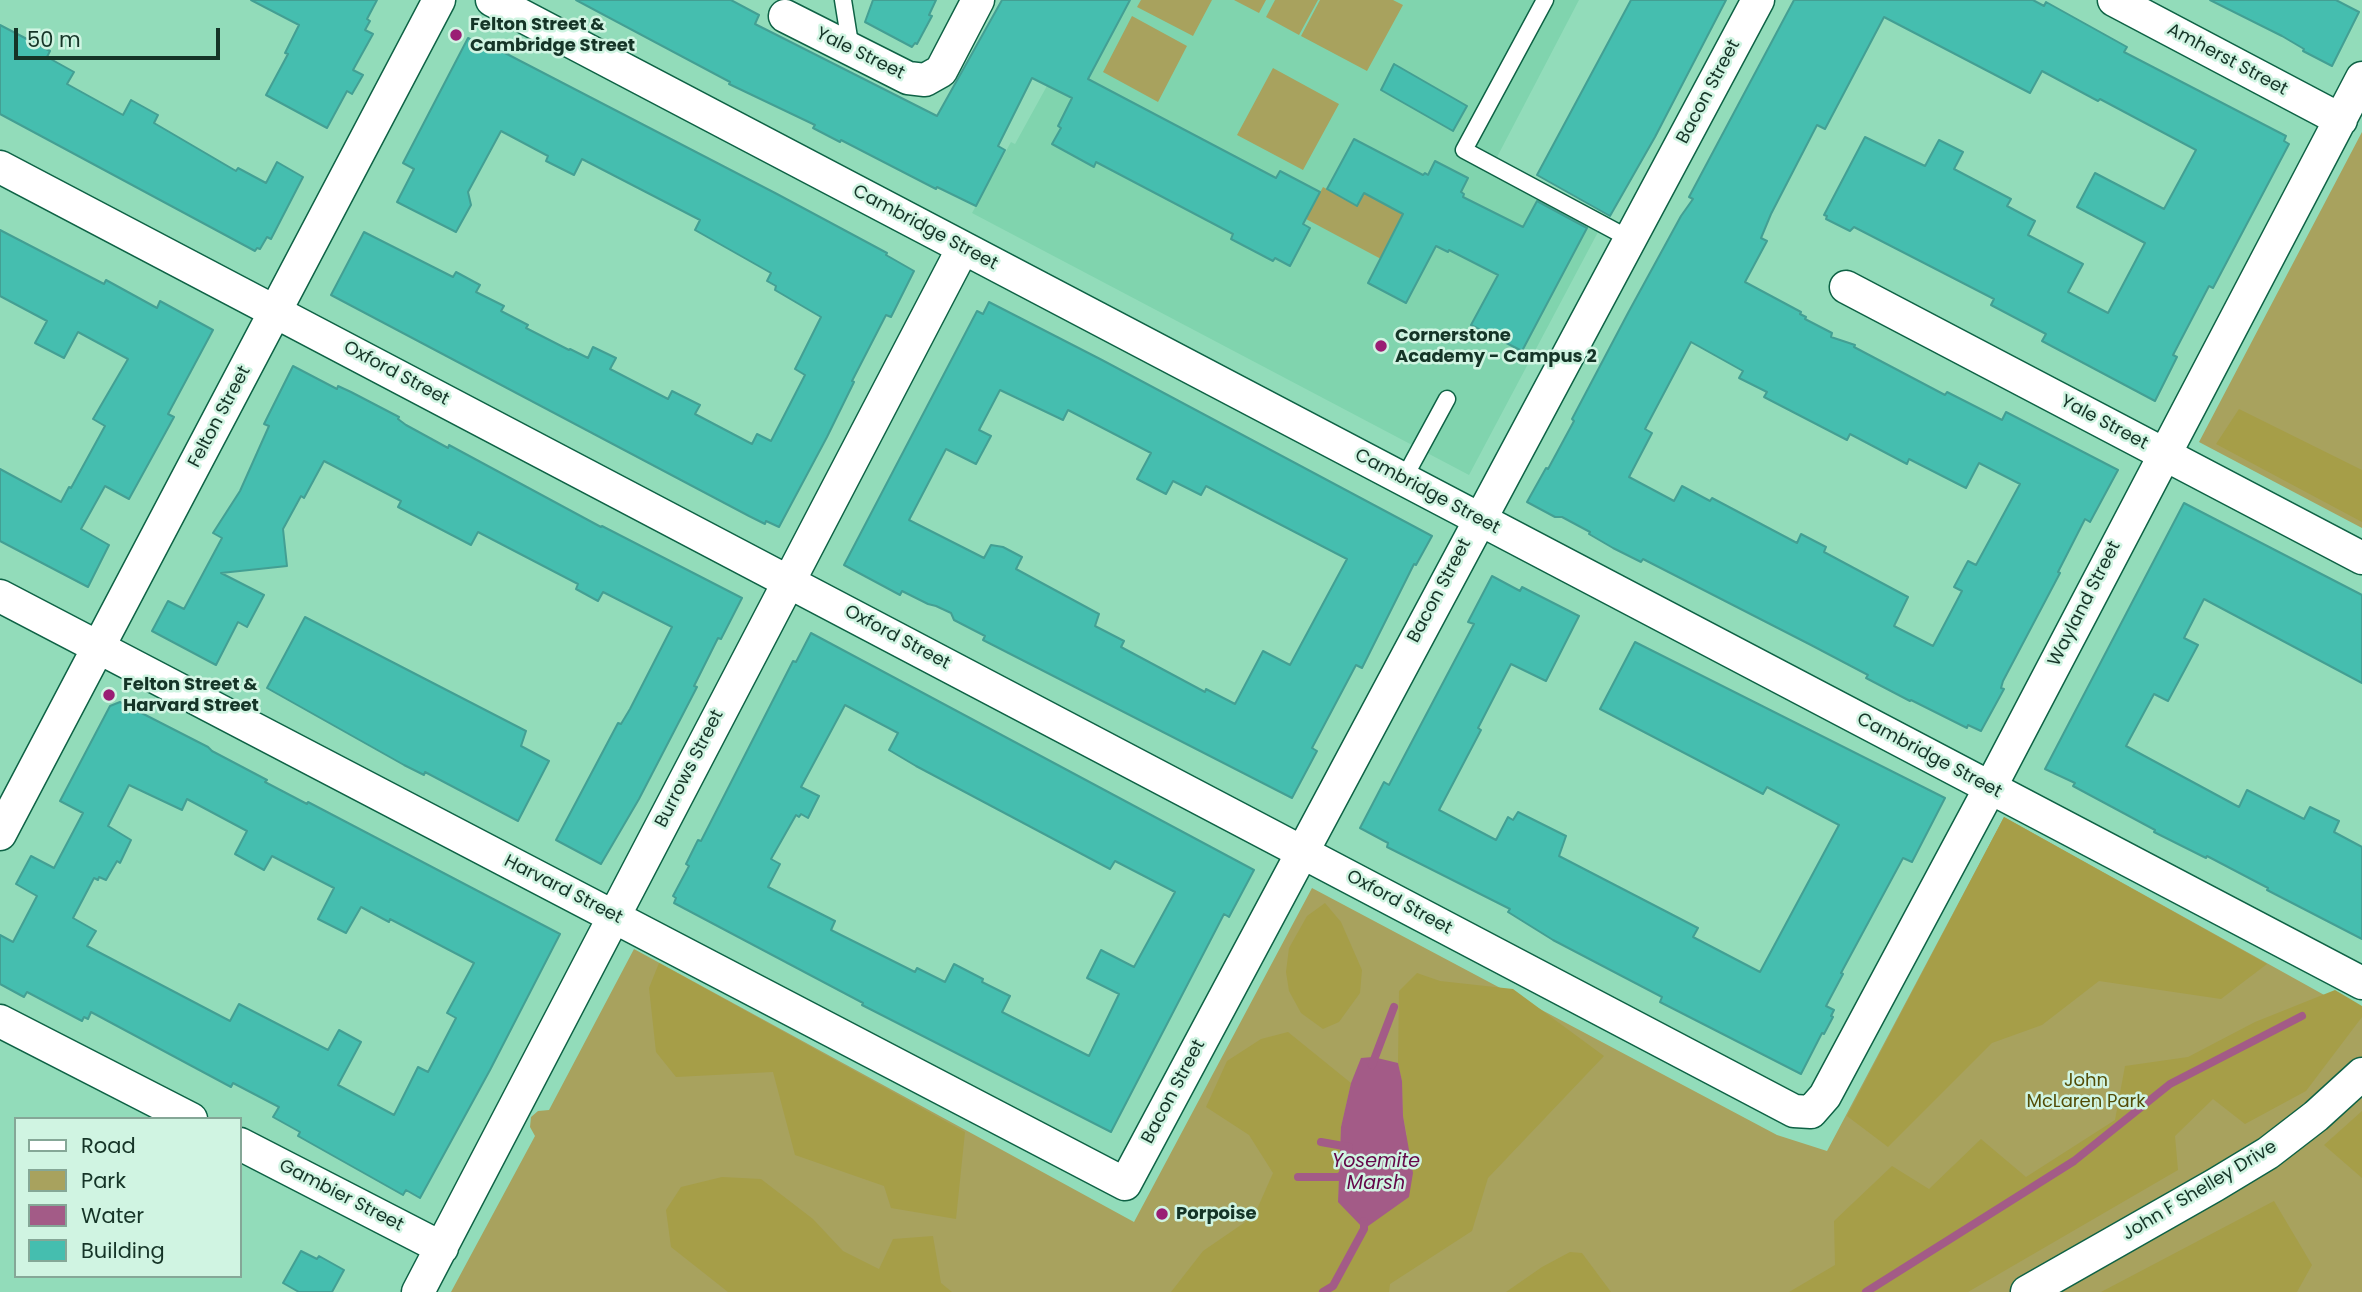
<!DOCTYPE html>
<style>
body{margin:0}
#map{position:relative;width:2362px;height:1292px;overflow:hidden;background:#92dcba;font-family:Poppins,sans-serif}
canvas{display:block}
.legend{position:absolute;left:14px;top:1117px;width:228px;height:161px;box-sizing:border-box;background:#d0f4e2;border:2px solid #85a797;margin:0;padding:9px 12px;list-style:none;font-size:21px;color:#153427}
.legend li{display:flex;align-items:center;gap:14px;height:35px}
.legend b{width:35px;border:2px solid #85a797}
.scale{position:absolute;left:14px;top:28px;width:206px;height:32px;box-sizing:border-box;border:4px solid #153427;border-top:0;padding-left:9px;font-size:21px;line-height:24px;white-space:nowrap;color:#153427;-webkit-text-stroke:5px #d0f4e2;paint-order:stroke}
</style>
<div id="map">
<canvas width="2362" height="1292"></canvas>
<ul class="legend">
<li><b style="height:9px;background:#fff"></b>Road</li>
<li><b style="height:19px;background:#a8a25e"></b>Park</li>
<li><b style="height:19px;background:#a35b87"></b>Water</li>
<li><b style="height:19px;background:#45beaf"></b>Building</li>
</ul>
<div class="scale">50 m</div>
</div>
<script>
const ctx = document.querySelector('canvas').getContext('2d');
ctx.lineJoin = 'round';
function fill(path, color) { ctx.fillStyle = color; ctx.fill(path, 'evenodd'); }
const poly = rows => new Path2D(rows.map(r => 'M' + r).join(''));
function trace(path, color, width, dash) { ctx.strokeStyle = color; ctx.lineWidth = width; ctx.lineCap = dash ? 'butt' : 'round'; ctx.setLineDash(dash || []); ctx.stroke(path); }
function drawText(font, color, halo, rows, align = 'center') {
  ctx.font = font + ' Poppins,sans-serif'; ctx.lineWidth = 5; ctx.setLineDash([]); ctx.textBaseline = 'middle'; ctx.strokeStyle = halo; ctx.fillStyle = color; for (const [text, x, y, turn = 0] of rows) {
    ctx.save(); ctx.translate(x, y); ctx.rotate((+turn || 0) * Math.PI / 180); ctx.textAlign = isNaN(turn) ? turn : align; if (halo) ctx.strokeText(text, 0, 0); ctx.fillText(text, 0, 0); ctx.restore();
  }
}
const built = poly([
 [1111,0,1579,0,1496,159,1606,217,1469,475,972,213,1011,142,1015,144,1048,84]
]);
const green = poly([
 [1141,0,1212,0,1193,36,1137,7],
 [1234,0,1266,0,1259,13],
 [1275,0,1318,0,1299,35,1266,17],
 [1320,0,1393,0,1403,5,1367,71,1301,36],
 [1132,16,1187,46,1158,102,1103,72],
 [1273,68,1339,104,1303,170,1237,135],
 [2362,132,2362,528,2199,442],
 [1323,187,1357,205,1364,193,1403,214,1381,259,1306,219],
 [2004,817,2362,1016,2362,1292,451,1292,535,1136,530,1127,531,1117,538,1111,549,1110,634,949,1134,1222,1312,888,1777,1135,1827,1151]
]);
const forest = poly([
 [2239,409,2362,470,2362,522,2216,444],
 [2004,817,2267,964,2221,999,2099,981,2042,1025,1992,1043,1888,1147,1847,1116],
 [1325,903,1341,922,1362,970,1360,993,1339,1022,1323,1029,1301,1013,1289,991,1286,972,1289,948,1307,916],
 [659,963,965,1132,956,1219,891,1208,884,1186,795,1155,773,1072,676,1077,656,1052,649,988],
 [1417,973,1440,981,1513,989,1604,1056,1488,1178,1472,1231,1390,1284,1389,1292,1171,1292,1203,1251,1254,1216,1273,1173,1249,1135,1206,1107,1227,1061,1261,1039,1288,1032,1351,1083,1341,1127,1338,1202,1407,1135,1403,1116,1402,1081,1398,1063,1399,991],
 [2335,990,2362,1006,2362,1017,2306,1091,2245,1124,2213,1099,2175,1136,2178,1170,1968,1292,1789,1292,1835,1265,1834,1221,1892,1166,1929,1189,1981,1139,2026,1177,2115,1120,2125,1066,2188,1057,2255,1022],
 [2362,1111,2362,1178,2324,1145],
 [722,1177,761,1179,813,1219,843,1251,879,1269,893,1239,933,1236,941,1283,952,1292,728,1292,671,1247,666,1210,681,1187],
 [2274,1201,2312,1265,2297,1292,2101,1292],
 [1570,1252,1582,1253,1611,1292,1506,1292,1542,1267]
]);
const water = poly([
 [1373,1057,1398,1063,1402,1081,1403,1116,1413,1173,1409,1197,1364,1229,1338,1202,1341,1127,1351,1083,1361,1058]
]);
const stream = poly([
 [1372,1065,1394,1007],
 [1321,1142,1349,1147],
 [1298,1177,1339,1177,1345,1172],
 [1323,1292,1333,1286,1364,1229,1364,1221],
 [1866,1292,2074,1161,2170,1084,2302,1016]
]);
const building = poly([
 [251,0,377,0,367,19,370,21,365,30,373,34,353,70,363,75,352,94,347,91,327,128,266,95,288,54,285,53,299,25,251,0],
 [576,0,731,0,759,15,755,24,937,116,1002,0,1130,0,1088,79,1276,178,1280,171,1320,192,1303,224,1310,228,1290,266,1275,258,1273,261,1231,239,1233,234,1096,162,1094,167,1052,144,1061,128,1058,126,1072,98,1032,78,998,146,1005,150,976,206,937,187,936,189,841,140,840,142,813,128,815,125,729,84,730,82,576,0],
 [873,0,936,0,929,15,932,16,917,44,915,43,912,47,865,22,873,0],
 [1631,0,1726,0,1655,137,1610,216,1537,175,1631,0],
 [1794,0,2033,0,2044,6,2046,2,2127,47,2124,52,2286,136,2284,141,2289,144,2213,288,2209,286,2173,355,2177,357,2155,401,2042,341,2046,334,1991,305,1994,299,1854,227,1850,231,1826,219,1827,216,1824,215,1865,137,1925,166,1939,140,1963,152,1954,169,2011,199,2007,206,2035,221,2028,235,2083,264,2068,292,2108,313,2145,243,2077,207,2095,173,2164,209,2196,150,2100,99,2098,101,2042,71,2030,93,1884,17,1825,129,1817,125,1771,214,1761,238,1767,241,1745,282,1801,312,1800,314,1806,317,1805,319,1832,333,1831,337,1855,345,1854,347,1945,395,1947,392,2002,420,2006,412,2118,470,2090,522,2085,519,2058,572,2060,573,2003,681,2001,688,2004,689,1981,731,1968,725,1967,728,1911,700,1910,701,1866,678,1868,675,1811,645,1643,559,1641,562,1613,548,1589,534,1590,532,1562,517,1555,517,1527,502,1546,468,1548,469,1574,421,1572,419,1628,313,1681,216,1693,199,1689,197,1794,0],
 [1691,342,1743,371,1739,378,1767,392,1764,397,1847,440,1850,434,1907,464,1909,459,1966,488,1979,463,2020,484,1976,565,1968,561,1954,587,1962,591,1933,646,1894,626,1908,597,1824,552,1826,547,1801,534,1797,543,1712,498,1710,501,1682,486,1674,501,1629,477,1652,433,1645,429,1691,342],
 [2210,0,2336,0,2359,12,2332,66,2303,51,2304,49,2282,36,2210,0],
 [0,25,50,51,47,57,74,72,67,84,123,115,131,100,158,115,154,123,236,171,238,168,266,183,277,162,303,177,271,239,267,237,260,249,257,248,255,251,0,114,0,25],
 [468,38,476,42,478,39,777,194,887,253,886,255,914,271,891,317,886,315,852,381,854,382,827,437,779,527,766,521,765,524,749,516,331,295,364,232,453,277,456,272,480,285,476,292,504,306,501,311,528,325,526,328,569,350,570,349,588,358,593,347,616,358,610,369,668,399,672,391,700,405,695,414,752,444,757,434,771,441,805,375,795,369,821,317,775,290,776,286,767,281,771,273,695,230,700,220,582,159,574,175,546,161,548,156,501,131,468,192,471,205,456,232,397,202,414,169,403,163,468,38],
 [1394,64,1467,106,1453,131,1381,90,1394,64],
 [1354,139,1423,175,1425,173,1428,175,1435,161,1468,178,1461,192,1464,194,1463,197,1523,227,1537,201,1587,228,1522,351,1471,325,1498,275,1449,250,1448,252,1436,246,1406,303,1368,283,1403,214,1364,193,1357,206,1327,189,1354,139],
 [0,230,104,284,106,280,157,308,160,301,213,330,168,414,174,417,129,499,105,486,81,529,109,545,88,587,0,541,0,469,61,502,69,487,71,488,105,426,93,419,128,359,78,332,64,358,35,343,47,321,0,296,0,230],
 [989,302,1102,360,1432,536,1416,565,1414,564,1362,668,1356,665,1312,748,1317,751,1292,798,983,640,985,636,954,620,951,613,936,606,928,604,902,591,900,595,844,565,977,311,983,314,989,302],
 [1000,390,1063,420,1068,410,1151,453,1137,479,1166,494,1173,481,1201,495,1206,486,1347,559,1290,665,1263,651,1235,704,1206,689,1205,692,1121,647,1124,641,1095,626,1099,614,1016,569,1022,557,1003,547,991,545,984,558,909,520,946,449,976,464,991,436,979,430,1000,390],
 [293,366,337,389,338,386,351,392,399,417,398,419,406,425,448,448,449,445,601,527,602,526,742,598,721,639,718,638,694,686,697,687,639,799,601,864,556,840,618,723,621,724,630,709,672,627,603,592,598,601,576,589,578,584,478,532,471,545,398,507,401,501,324,461,304,498,301,496,283,529,287,566,221,573,264,595,247,627,238,622,216,665,152,631,168,601,184,609,222,538,213,533,240,491,269,426,264,424,293,366],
 [2184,503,2362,595,2362,683,2204,599,2184,638,2198,645,2168,701,2154,694,2126,746,2239,807,2247,790,2304,819,2310,807,2339,821,2334,832,2362,847,2362,939,2267,890,2268,888,2207,856,2206,858,2154,832,2155,830,2073,786,2075,783,2045,769,2184,503],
 [1492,576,1520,591,1522,587,1579,616,1546,681,1511,664,1478,728,1481,730,1439,810,1496,840,1508,817,1513,820,1518,812,1566,836,1559,856,1698,928,1693,937,1760,972,1839,825,1767,787,1763,794,1600,709,1635,642,1945,798,1912,862,1903,858,1841,973,1843,974,1826,1006,1834,1010,1831,1016,1833,1017,1824,1034,1822,1033,1801,1074,1660,1002,1662,997,1553,940,1508,912,1510,909,1387,847,1388,843,1360,828,1384,782,1389,785,1474,624,1468,622,1492,576],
 [305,617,526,731,521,746,549,761,518,821,425,772,424,775,404,765,267,688,305,617],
 [811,633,1254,870,1229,917,1224,914,1111,1132,862,1005,863,1003,674,903,676,898,673,896,689,866,686,864,698,840,701,841,793,661,796,662,811,633],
 [845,705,898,733,889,750,916,766,1110,869,1115,861,1175,892,1134,967,1101,950,1087,978,1119,994,1089,1056,1002,1012,1010,996,982,982,983,979,954,964,945,982,917,968,915,972,831,930,835,921,768,887,780,864,771,859,796,815,799,817,801,814,808,818,819,796,801,787,845,705],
 [120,702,208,747,212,751,267,780,265,782,307,804,308,802,560,934,490,1070,420,1198,406,1190,403,1195,298,1136,300,1132,273,1117,279,1107,233,1083,231,1087,91,1012,88,1019,84,1017,82,1021,27,992,24,997,0,984,0,935,13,942,37,896,16,884,31,856,54,868,83,813,60,801,110,706,120,702],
 [129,785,182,810,187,799,247,831,235,854,264,870,272,856,334,888,318,919,346,933,361,907,389,922,390,919,474,963,447,1013,456,1018,428,1072,418,1067,394,1115,338,1085,361,1042,339,1030,328,1050,239,1004,230,1021,87,946,96,931,73,918,94,878,98,880,99,877,106,880,117,861,120,863,131,840,108,826,129,785],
 [301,1251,317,1259,319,1256,344,1270,332,1292,299,1292,283,1283,301,1251]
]);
const lane = poly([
 [843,0,851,50],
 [1545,0,1464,150,1630,239],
 [1403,480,1447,399]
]);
const street = poly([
 [492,0,2362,983],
 [2114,0,2341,120],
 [785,16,908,78,925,80,941,71,978,0],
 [0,167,1794,1111,1811,1112,1825,1096,1990,788,2362,78],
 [1846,287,2362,558],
 [0,596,1125,1184,1758,0],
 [0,834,439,0],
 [0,1021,191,1119],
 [240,1144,442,1248],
 [418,1292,963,248],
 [2027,1292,2215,1185,2268,1153,2316,1116,2362,1074]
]);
const markers = [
 [456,35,7,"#9a1d74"],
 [1381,346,7,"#9a1d74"],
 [109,695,7,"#9a1d74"],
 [1162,1214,7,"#9a1d74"]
];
const poiNames = [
 ["Felton Street &",470,25],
 ["Cambridge Street",470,46],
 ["Cornerstone",1395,336],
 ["Academy - Campus 2",1395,357],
 ["Felton Street &",123,685],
 ["Harvard Street",123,706],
 ["Porpoise",1176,1214]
];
const streetNames = [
 ["Yale Street",860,54,26],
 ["Amherst Street",2227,60,28],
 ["Bacon Street",1709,92,-62],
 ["Cambridge Street",925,228,28],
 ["Oxford Street",396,374,28],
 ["Felton Street",220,417,-62],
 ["Yale Street",2104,423,28],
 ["Cambridge Street",1427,492,28],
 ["Bacon Street",1440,591,-62],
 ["Wayland Street",2085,604,-63],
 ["Oxford Street",897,638,28],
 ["Cambridge Street",1929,756,28],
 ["Burrows Street",690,769,-63],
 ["Harvard Street",563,890,27],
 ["Oxford Street",1399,903,28],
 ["Bacon Street",1174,1092,-62],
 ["John F Shelley Drive",2200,1191,-31],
 ["Gambier Street",341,1196,27]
];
const parkNames = [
 ["John",2086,1081],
 ["McLaren Park",2086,1102]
];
const waterNames = [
 ["Yosemite",1376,1162],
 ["Marsh",1376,1184]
];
fill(built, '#80d4ae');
fill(green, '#a8a25e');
fill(forest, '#a69e48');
fill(water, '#a35b87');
trace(stream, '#a35b87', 8);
fill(building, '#45beaf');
trace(building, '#439f93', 2);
trace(lane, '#0e6245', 19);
trace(street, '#0e6245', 35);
trace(lane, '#fff', 16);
trace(street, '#fff', 32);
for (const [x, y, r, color] of markers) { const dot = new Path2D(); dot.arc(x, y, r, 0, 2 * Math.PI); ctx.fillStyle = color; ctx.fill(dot); trace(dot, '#d0f4e2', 2.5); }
drawText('bold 18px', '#153427', '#d0f4e2', poiNames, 'left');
drawText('18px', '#153427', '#d0f4e2', streetNames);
drawText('18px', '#524c06', '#d0f4e2', parkNames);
drawText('italic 19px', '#640649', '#d0f4e2', waterNames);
</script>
